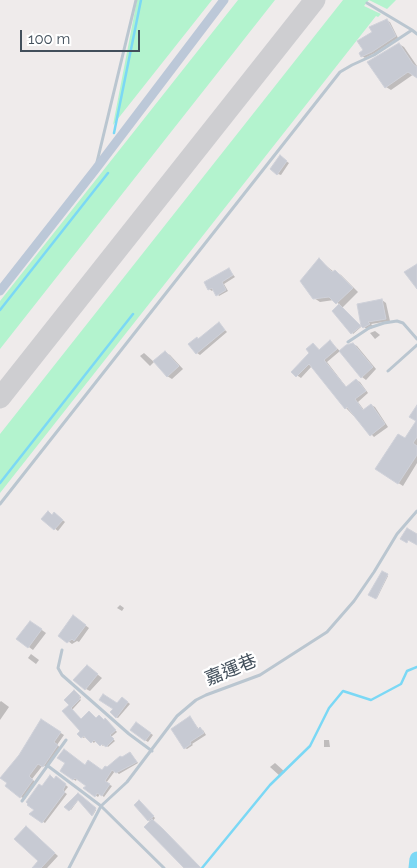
<!DOCTYPE html>
<meta charset="utf-8">
<style>
body{margin:0}
#map{position:relative;width:417px;height:868px;overflow:hidden;background:#efebeb;font-family:Raleway,sans-serif}
canvas{display:block}
.scale{position:absolute;left:20px;top:30px;width:120px;height:22px;box-sizing:border-box;border:2px solid #424f5b;border-top:0;padding-left:6px;font-size:15px;line-height:18px;white-space:nowrap;color:#424f5b;-webkit-text-stroke:4px #fff;paint-order:stroke}
</style>
<div id="map">
<canvas width="417" height="868"></canvas>
<div class="scale">100 m</div>
</div>
<script>
const ctx = document.querySelector('canvas').getContext('2d');
ctx.lineJoin = 'round';
function fill(path, color) { ctx.fillStyle = color; ctx.fill(path, 'evenodd'); }
const poly = rows => new Path2D(rows.map(r => 'M' + r).join(''));
function trace(path, color, width, dash) { ctx.strokeStyle = color; ctx.lineWidth = width; ctx.lineCap = dash ? 'butt' : 'round'; ctx.setLineDash(dash || []); ctx.stroke(path); }
function drawText(font, color, halo, rows, align = 'center') {
  ctx.font = font + ' Raleway,"Noto Sans TC",sans-serif'; ctx.lineWidth = 4.5; ctx.setLineDash([]); ctx.textBaseline = 'middle'; ctx.strokeStyle = halo; ctx.fillStyle = color; for (const [text, x, y, turn = 0] of rows) {
    ctx.save(); ctx.translate(x, y); ctx.rotate((+turn || 0) * Math.PI / 180); ctx.textAlign = isNaN(turn) ? turn : align; if (halo) ctx.strokeText(text, 0, 0); ctx.fillText(text, 0, 0); ctx.restore();
  }
}
const green = poly([
 [137,0,212,0,113,125],
 [238,0,275,0,0,349,0,301],
 [343,0,396,0,387,9,369,0,364,6,381,14,378,17,376,16,0,493,0,434]
]);
const shadow = poly([
 [387,21,390,22,398,38,375,53,365,58,362,56],
 [399,44,404,47,417,66,417,76,414,74,391,90,386,87],
 [280,157,289,163,281,175,278,174],
 [319,260,334,272,335,271,341,275,358,292,342,308,361,327,353,334,340,305,334,300,320,302,314,298],
 [229,270,235,277,224,284,228,291,219,296,214,289,212,291,209,289],
 [382,300,386,303,390,321,371,324,374,327,368,330,364,327],
 [219,324,227,332,200,355,197,353,199,340],
 [375,331,380,335,375,339,370,333],
 [330,342,340,351,327,362,347,388,356,380,360,382,368,393,358,402,364,410,371,405,375,407,388,427,374,437,346,408,312,366,301,378,292,372,311,353,313,344,320,350],
 [353,344,357,346,376,369,366,380,362,377,340,351],
 [165,352,170,355,183,369,172,379,167,376],
 [144,353,154,362,150,366,140,356],
 [417,422,417,463,403,486,377,469,406,439],
 [57,515,65,522,58,531,43,519],
 [382,573,388,576,377,598,370,595],
 [120,605,124,608,122,611,117,608],
 [77,619,89,628,79,642,77,641,72,644,68,641],
 [35,625,46,633,33,650,18,639],
 [31,654,39,660,36,664,28,658],
 [87,666,102,678,90,691,86,689],
 [76,693,81,697,80,699,81,700,72,710,82,720,96,719,104,721,106,719,117,732,111,737,115,741,108,747,105,744,103,746,96,740,94,743,86,736,84,738,82,737,82,731,64,711,70,705],
 [125,700,130,704,118,718,116,717,118,705],
 [1,701,9,707,0,720,0,702],
 [190,718,199,729,203,730,206,735,192,744,193,745,187,749,185,748],
 [42,721,64,735,57,745,61,748,47,768,43,765,32,779,36,783,25,799,21,797],
 [139,725,153,735,148,742,145,740],
 [324,740,329,740,330,747,324,747],
 [130,753,138,763,119,774,115,771,106,783,112,786,104,797,100,794,98,797,85,788,88,786,77,778,76,781,73,779,85,766,102,772],
 [275,763,285,772,280,776,270,767],
 [59,779,68,787,64,792,67,794,45,823,31,814,36,810,42,787],
 [78,795,96,810,93,815,79,799,71,810,66,807],
 [139,802,155,818,153,821,201,868,186,868,149,820],
 [26,827,58,856,47,868,34,868,40,861]
]);
const stream = poly([
 [114,133,141,0],
 [0,310,108,173],
 [0,483,133,314],
 [202,868,270,785,310,746,329,708,343,691,371,700,401,684,407,671,417,667]
]);
const river = poly([
 [416,868,417,859]
]);
const taxiway = poly([
 [0,398,315,0]
]);
const building = poly([
 [387,19,396,36,372,52,361,57,359,53,363,50,357,41,372,32,369,27,387,19],
 [399,43,413,64,417,67,417,78,408,72,385,88,367,62,399,43],
 [280,155,287,161,277,175,270,169,280,155],
 [319,258,332,272,335,270,353,288,336,304,329,297,313,299,300,281,319,258],
 [417,264,417,289,404,272,417,264],
 [229,268,233,275,222,282,226,290,216,296,212,288,208,290,204,282,229,268],
 [382,299,386,319,368,322,370,324,363,328,361,326,357,304,382,299],
 [339,304,361,326,351,334,332,311,339,304],
 [219,322,225,330,196,354,188,344,197,337,198,339,219,322],
 [330,340,337,349,324,360,346,387,356,379,366,391,355,399,363,410,371,404,385,424,370,436,347,407,345,409,309,364,296,377,291,372,309,353,306,349,313,343,319,350,330,340],
 [353,343,373,367,361,378,339,351,346,345,353,343],
 [165,351,179,366,167,377,153,361,165,351],
 [417,405,417,437,413,443,417,446,417,455,398,484,375,469,398,434,405,438,416,421,409,417,417,405],
 [48,511,52,515,54,512,63,520,54,530,41,519,48,511],
 [407,528,417,534,417,545,408,540,407,543,400,539,407,528],
 [382,571,388,574,376,599,368,595,382,571],
 [73,615,86,625,74,641,72,639,67,643,58,636,73,615],
 [30,621,42,629,28,648,16,639,30,621],
 [87,665,98,674,85,690,73,680,87,665],
 [74,690,80,696,79,697,80,699,71,708,81,719,89,711,96,718,99,715,104,720,105,718,116,730,110,735,114,739,106,747,102,744,100,746,94,740,91,743,84,736,81,738,77,734,80,731,62,711,69,705,64,700,74,690],
 [103,694,117,703,122,697,128,702,116,718,110,712,113,709,99,700,103,694],
 [190,716,198,729,200,727,204,733,190,742,191,744,184,749,171,729,190,716],
 [41,719,61,732,54,742,58,745,43,767,38,764,29,776,33,780,20,798,5,786,7,783,0,778,19,755,41,719],
 [136,722,151,733,145,741,130,730,136,722],
 [64,749,85,765,88,760,102,770,105,766,107,767,120,756,122,757,130,752,137,762,116,773,112,770,105,781,110,784,102,796,97,793,95,797,83,788,86,786,75,778,73,780,60,771,65,763,57,758,64,749],
 [50,775,54,779,56,776,66,784,63,790,65,792,42,823,29,814,34,810,27,805,28,804,26,802,39,784,42,786,50,775],
 [78,793,96,808,92,816,78,800,69,811,64,807,78,793],
 [139,800,154,816,148,821,134,805,139,800],
 [152,819,162,828,201,868,184,868,144,827,152,819],
 [26,826,55,853,41,868,32,868,38,861,14,839,26,826]
]);
const lane = poly([
 [367,3,412,30,417,34],
 [97,162,136,0],
 [348,342,369,328,384,323,397,321,403,323,417,339],
 [388,371,417,345],
 [0,504,340,72,352,65,374,55,412,30],
 [62,650,58,668,62,675,129,734,152,751],
 [48,766,101,806,164,868],
 [22,801,66,740],
 [69,868,101,806,127,782,177,716,196,700,206,695,260,675,327,632,354,601,374,572,397,534,417,511]
]);
const secondary = poly([
 [0,291,95,170,224,0]
]);
const streetNames = [
 ["嘉運巷",231,670,-22]
];
fill(green, '#b3f3ce');
fill(shadow, '#0003');
trace(stream, '#7bd8f5', 2.5);
trace(river, '#7bd8f5', 15);
trace(taxiway, '#ceced1', 21);
fill(building, '#c7cad3');
trace(building, '#cfd1d9', 1);
trace(lane, '#bac6d0', 3);
trace(secondary, '#bcc8d8', 9);
drawText('18px', '#424f5b', '#fff', streetNames);
</script>
